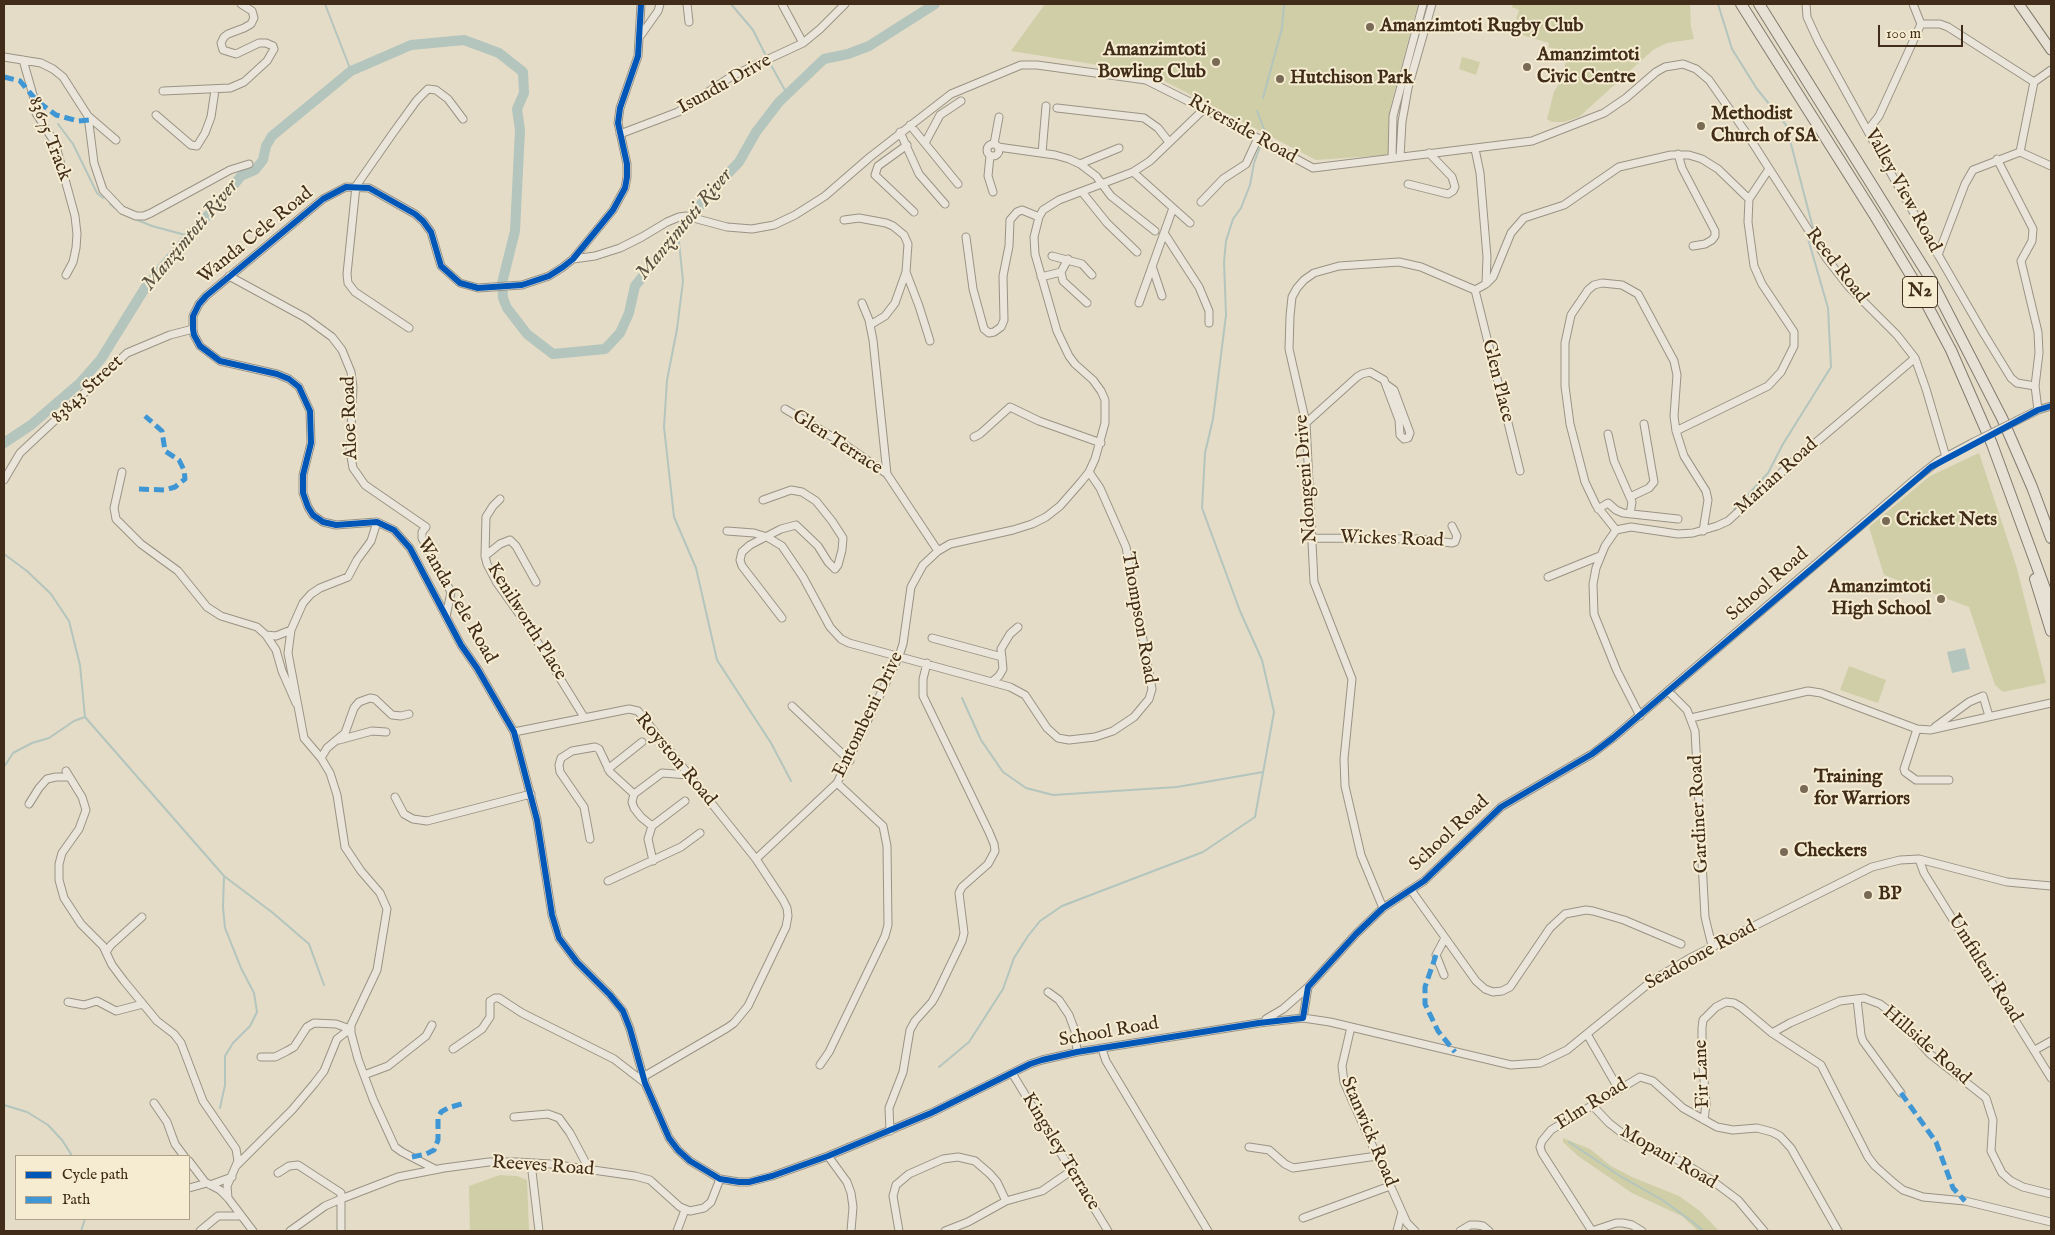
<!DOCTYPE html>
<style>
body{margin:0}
#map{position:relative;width:2055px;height:1235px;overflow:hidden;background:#e4dcc7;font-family:"IM FELL English",serif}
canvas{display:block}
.frame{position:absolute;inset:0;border:5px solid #402c18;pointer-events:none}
.legend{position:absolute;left:15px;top:1155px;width:175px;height:65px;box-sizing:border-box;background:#f6ecd2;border:1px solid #ad9f88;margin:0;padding:6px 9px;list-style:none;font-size:15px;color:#402c18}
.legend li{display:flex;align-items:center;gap:10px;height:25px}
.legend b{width:25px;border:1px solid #ad9f88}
.scale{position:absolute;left:1878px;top:25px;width:85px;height:22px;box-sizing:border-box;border:2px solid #402c18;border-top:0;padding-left:6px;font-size:15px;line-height:18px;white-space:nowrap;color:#402c18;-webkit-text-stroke:4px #f6ecd2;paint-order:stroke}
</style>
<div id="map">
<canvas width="2055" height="1235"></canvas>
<div class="frame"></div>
<ul class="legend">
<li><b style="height:6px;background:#0057b8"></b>Cycle path</li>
<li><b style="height:6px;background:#3f96d4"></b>Path</li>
</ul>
<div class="scale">100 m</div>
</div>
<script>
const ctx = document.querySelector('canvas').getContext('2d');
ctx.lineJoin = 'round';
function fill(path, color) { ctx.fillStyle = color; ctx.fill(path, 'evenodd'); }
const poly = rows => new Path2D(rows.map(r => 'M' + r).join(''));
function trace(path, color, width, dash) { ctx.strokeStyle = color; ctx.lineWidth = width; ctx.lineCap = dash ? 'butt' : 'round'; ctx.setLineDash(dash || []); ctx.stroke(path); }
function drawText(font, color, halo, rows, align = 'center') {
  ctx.font = font + ' "IM FELL English",serif'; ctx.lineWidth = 4; ctx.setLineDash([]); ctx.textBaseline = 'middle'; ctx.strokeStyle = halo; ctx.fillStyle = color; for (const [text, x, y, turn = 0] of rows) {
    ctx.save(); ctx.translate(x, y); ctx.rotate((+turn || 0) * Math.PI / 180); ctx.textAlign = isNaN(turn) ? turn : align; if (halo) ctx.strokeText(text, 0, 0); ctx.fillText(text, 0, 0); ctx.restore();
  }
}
const green = poly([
 [1045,4,1418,4,1392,101,1389,116,1388,155,1316,160,1149,73,1011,51],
 [1513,4,1690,4,1691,27,1694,39,1667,43,1653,50,1579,117,1564,122,1552,122,1547,119,1554,92,1561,80,1568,53,1548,47,1549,43,1512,32,1519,10,1512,7],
 [1462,57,1480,62,1476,75,1459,69],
 [1979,453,2016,565,2046,683,2003,692,1995,685,1969,607,1884,575,1869,527,1930,476],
 [1849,666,1886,680,1878,703,1840,690],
 [1563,1138,1590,1149,1611,1166,1632,1177,1679,1196,1700,1211,1719,1231,1698,1231,1682,1216,1632,1193,1578,1156,1563,1142],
 [500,1175,517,1176,527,1180,529,1231,470,1231,469,1186]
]);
const water = poly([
 [1965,648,1970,669,1952,673,1947,652]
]);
const stream = poly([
 [325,4,351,71],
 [731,4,753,30,765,54],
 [1718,4,1732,49,1757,89,1786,125,1813,228],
 [771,65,787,94],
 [1263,98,1282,28,1284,4],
 [1257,111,1266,134],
 [58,124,73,144,97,193,103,198],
 [110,204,120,212],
 [135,219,152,226,189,236],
 [678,233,683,281,677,329,667,380,664,427,674,517,696,568,717,660,771,743,791,781],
 [1734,510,1768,473,1783,444,1831,367,1828,308,1807,235],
 [4,554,27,571,51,594,69,621,80,665,85,717,224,876,273,913,309,944,324,985],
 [962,698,981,740,1003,772,1026,788,1053,795,1177,787,1263,772],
 [4,767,13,753,32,743,49,738,74,721,85,717],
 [939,1067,969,1042,1003,989,1014,958,1028,936,1040,921,1062,906,1203,852,1255,817,1274,712,1262,660,1240,611,1202,508,1205,453,1213,419,1226,315,1224,262,1226,241,1233,219,1241,208,1250,185,1254,163,1260,147],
 [4,1105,27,1112,48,1125,62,1140,71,1154,70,1156],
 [220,1108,225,1085,225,1056,233,1043,250,1026,257,1012,254,993,241,968,225,928,223,907,224,876],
 [1569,1142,1620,1176,1664,1201,1694,1223,1703,1231],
 [81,1231,85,1219]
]);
const river = poly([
 [4,443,31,425,80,383,101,359,145,288,189,236,221,201,241,176,255,170,263,160,266,146,272,136,351,71,411,45,464,40,499,53,523,72,524,93,517,109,520,130,515,231,502,283,503,298,507,308,527,334,553,354,605,349,620,333,629,313,635,286,714,188,739,162,756,132,779,102,824,59,848,54,869,46,935,4]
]);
const minor = poly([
 [641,4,638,56,620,108,618,123,627,164,627,177,625,188,613,210,573,259,563,267,549,276,522,285,478,288,460,283,441,266,431,232,423,221,415,214,369,188,346,187,323,199,206,296,199,304,193,316,193,329,194,335,200,346,220,361,277,374,289,379,299,387,310,411,311,443,303,475,303,493,308,507,313,515,323,522,336,525,377,522,394,530,410,548,461,645,477,668,514,732,537,820,552,915,559,938,577,962,610,995,623,1011,630,1029,645,1083,669,1138,678,1150,690,1161,720,1179,739,1182,749,1182,772,1176,828,1156,931,1113,1030,1064,1042,1060,1077,1052,1259,1023,1303,1018,1308,987,1356,934,1383,908,1424,881,1501,807,1592,754,1613,738,1914,480,1938,461,1972,443],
 [687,4,689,22],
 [782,4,803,43],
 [1806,4,1807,17,1818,41,1893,177,1984,334,2011,378,2017,383,2035,386],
 [1913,4,1921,24],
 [1921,24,1940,24,1948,27,2034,82],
 [641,35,658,11,660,4],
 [4,57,41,63,53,69,63,77,88,116,116,140],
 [23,60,35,102,36,113,55,143,75,216,77,234,76,248,73,262,66,275],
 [163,91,230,88,244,82,267,61,274,49,273,46,266,43,259,43,236,54,223,50,221,43,224,37,228,34,244,28,251,24,254,18,252,11,241,4],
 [1057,108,1144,118,1158,128,1169,142],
 [156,115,191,145,197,146,205,133,211,117,215,90],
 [88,116,94,163,103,190,122,210,136,216,144,216,151,213,230,170,249,164],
 [910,125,958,184],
 [1868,130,1879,116,1921,24],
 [900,132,919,174,945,204],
 [620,134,678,112,732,76,803,43,820,29,845,4],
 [925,143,940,115,961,101],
 '987 150a6 6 0 1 1 12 0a6 6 0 1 1-12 0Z',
 [994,144,999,117],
 [907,145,878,166,875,175,914,212],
 [998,147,1055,155,1069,159,1080,164,1096,176,1111,196,1155,231],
 [2020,152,2034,82,2051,70],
 [1042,153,1046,106],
 [1678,154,1682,168,1715,231,1715,236,1712,240,1705,244,1693,246],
 [990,156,988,176,993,192],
 [1400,157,1402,122,1408,88,1432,4],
 [1392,158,1393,116,1423,4],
 [1997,159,2033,229,2032,241,2021,261,2038,332,2039,353,2035,386,2038,410],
 [1080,164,1119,148],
 [1133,172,1190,223],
 [1408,184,1448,194,1453,191,1455,187,1452,177,1429,153],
 [1082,192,1107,223,1137,252],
 [1201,202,1223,179,1246,164,1258,138],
 [844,220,859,218,886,223,893,226,904,235,908,244,906,272,895,303,885,316,870,325],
 [1164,233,1199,287,1209,311,1209,323],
 [966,237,973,289,984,329,989,333,994,332,1001,327,1004,320,1003,276,1009,246,1010,220,1017,212,1022,210,1039,217],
 [1938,255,1965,184,1973,170,2020,152,2051,166],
 [1052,256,1082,264,1092,275],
 [573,259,595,256,620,248,642,237,667,222,679,217,686,216,727,227,752,229,774,225,795,215,825,196,870,157,951,94,1021,65,1037,65,1146,80,1204,109,1313,168,1532,141,1604,113,1626,98,1656,72,1665,67,1683,64,1696,69,1709,80,1747,134,1827,259,1849,287,1897,335,1915,358,1926,389,1946,457],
 [1068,259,1061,272,1063,281,1087,303],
 [1152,266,1162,296],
 [906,272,919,306,930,341],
 [229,276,306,318,332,337,342,350,351,372,353,387,350,451,353,468,365,485,426,527,422,532,422,538,451,592,446,617],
 [1041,277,1061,272],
 [1487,283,1493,277,1511,233,1524,218,1564,205,1619,167,1671,155,1689,155,1702,159,1718,169,1749,199,1769,169],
 [1475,290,1520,471],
 [862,303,869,320,873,340,887,474],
 [1139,303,1173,208],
 [409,328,355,292,348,283,347,274,356,186,393,133,417,100,428,89,436,90,448,99,463,119],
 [785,409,841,442,887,474,938,551],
 [2018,420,2038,410,2051,406],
 [1306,423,1357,377,1362,374,1370,372,1384,380,1399,420,1400,435,1404,439,1408,438,1410,433,1394,390,1387,385],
 [1676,431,1768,386,1781,372,1794,346,1794,332,1762,284,1754,266,1748,222,1749,199],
 [1608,434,1614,461,1632,502,1630,514],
 [974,437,980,434,1010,407,1039,421,1101,443],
 [122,472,114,508,116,519,141,544,178,571,207,607,221,616,257,627,266,635,276,650,282,671,296,703],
 [4,480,20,453,127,353,170,335,193,329],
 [1630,497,1649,488,1654,482,1644,424],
 [500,499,493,506,486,517,485,556,487,564,497,583,527,625,584,717],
 [763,500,791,490,802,492,816,501,832,521,843,538,842,550,838,565,835,569,828,562,818,546,796,525,781,529,750,545,742,552,740,560,742,566,782,618],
 [1598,509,1608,503,1616,510,1623,513,1678,519],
 [377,522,371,541,357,560,348,577,320,588,311,594,303,603,291,630,288,653,304,738,321,758,330,773,337,795,345,847,361,871,380,893,387,909,377,970,351,1025,351,1033,358,1059,373,1099,395,1147,402,1152,435,1169],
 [1616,530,1596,505,1585,482,1570,424,1565,386,1565,343,1571,315,1588,290,1594,285,1602,283,1622,285,1638,294,1674,361,1677,375,1674,416,1676,431,1684,456,1706,491,1708,500,1703,531],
 [1616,530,1631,527,1678,534,1693,533,1717,526,1728,521,1793,462,1915,358],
 [1616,530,1605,546,1596,568,1593,584,1594,614,1617,671,1640,716],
 [727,531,754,533,767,537,782,546,803,577,830,627,841,639,849,643,1010,687,1025,695,1047,728,1058,738,1069,740,1095,737,1113,731,1134,717,1149,699,1152,689,1126,547,1100,488,1089,472],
 [1311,538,1419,539,1452,543,1455,542,1457,536,1452,526],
 [485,556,500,544,510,540,516,546,536,582],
 [1548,577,1600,556],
 [266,635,276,636,291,630],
 [932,638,1002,657],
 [993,681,999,676,1003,669,1001,649,1010,634,1018,627],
 [1668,691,1687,710,1695,731,1705,917,1712,946],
 [792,706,850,761],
 [1691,718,1808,691,1821,693,1917,729,1930,730,2051,703],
 [1935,727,1969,702,1983,696,1989,716],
 [1917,729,1904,769,1905,772,1916,780,1949,780],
 [514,732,629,709,638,711,756,859],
 [339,740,372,731,386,732],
 [321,758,327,748,345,733,354,708,359,702,370,698,375,699,392,715,401,716,409,714],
 [608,769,642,742],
 [66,771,82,797,86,810,79,829,62,853,59,864,59,880,64,898,81,924,103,946,112,965,124,981,157,1021,174,1034,181,1043,203,1101,236,1149,238,1161,227,1186,228,1198],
 [395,797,404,814,413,819,427,821,531,794],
 [29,804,39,788,47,779,56,777,69,777],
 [652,826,641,817,634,808,632,802,634,794,662,773,689,775],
 [590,839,584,807,560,772,559,765,561,758,572,751,595,747,599,749,610,772,634,794],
 [1919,859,1924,873,2051,1078],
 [653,861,648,839,652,826,685,801],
 [608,881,681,847,700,833],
 [1411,890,1476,981,1485,989,1493,992,1502,991,1510,987,1550,928,1565,914,1586,910,1593,911,1624,920,1681,944],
 [1383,908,1361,855,1345,786,1344,759,1352,679,1314,582,1306,423,1289,349,1290,316,1292,297,1297,288,1304,280,1314,273,1339,266,1399,262,1421,267,1475,290,1486,284,1487,257,1480,173,1475,149],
 [106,952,111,945,142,917],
 [1444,975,1436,955,1445,938],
 [1048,992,1059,1000,1069,1015,1075,1031,1077,1052],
 [1857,999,1861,1035,1863,1041,1901,1093],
 [68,1002,84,1005,97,1001,116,1011,143,1004],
 [1303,1018,1330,1022,1511,1065,1540,1063,1567,1050,1653,980,1690,958,1872,867,1900,860,1919,859,2007,882,2051,886],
 [1266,1019,1283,1009,1307,988],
 [1351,1027,1342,1066,1344,1082,1407,1223,1415,1231],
 [1772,1033,1790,1023,1840,1001,1864,998,1880,1004,1897,1017,1930,1054,1986,1098,1993,1120,1991,1151,2002,1173,2011,1181,2023,1187,2051,1194],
 [1587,1034,1618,1088],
 [453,1049,482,1029,490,1017,490,1001,495,998,499,998,522,1013,614,1059,645,1083],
 [1102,1049,1106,1061,1208,1231],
 [2035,1050,2051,1041],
 [261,1057,275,1057,287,1051,294,1047,307,1027,314,1023,336,1024,350,1029],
 [820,1065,829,1052,885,936,888,925,887,846,883,826,837,783],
 [1012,1073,1108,1231],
 [364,1075,388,1066,426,1036,432,1025],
 [643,1077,727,1028,734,1023,748,1006,786,927,788,916,787,908,783,900,756,859,837,783,899,656,903,644,911,587,923,565,938,551,950,544,1013,530,1032,524,1046,517,1060,506,1081,482,1089,472,1095,459,1105,423,1105,400,1101,391,1093,380,1075,364,1069,356,1057,331,1035,254,1034,237,1039,217,1043,210,1059,200,1133,172,1150,161,1204,109],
 [154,1103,167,1122,175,1144,184,1156],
 [1592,1105,1609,1123,1627,1137,1682,1162,1710,1179,1738,1200,1764,1231],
 [514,1117,548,1114,559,1118,570,1133,589,1169],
 [1704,1120,1706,1104,1702,1055,1702,1028,1703,1020,1716,1007,1726,1002,1734,1003,1741,1007,1772,1033,1821,1065,1868,1157,1875,1166,1894,1183,1903,1190,1923,1197,1965,1201,2051,1222],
 [890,1131,889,1108,903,1072,910,1030,915,1021,932,1002,937,993,962,941,964,933,959,893,962,887,988,864,995,851,994,844,989,832,923,696,923,679,927,663],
 [1249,1147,1269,1150,1285,1164,1293,1168,1377,1156],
 [828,1156,847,1182,851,1193,853,1207,851,1231],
 [189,1161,205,1182,220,1190,228,1198,253,1231],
 [531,1163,539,1231],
 [237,1165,292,1110,314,1084,324,1071,337,1039,350,1029],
 [278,1173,289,1166,298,1165,341,1193,341,1231],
 [210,1185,232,1177],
 [189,1188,207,1183],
 [1303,1218,1390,1186],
 [200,1231,218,1216,241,1216],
 [290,1231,325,1206,341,1199,398,1177,444,1168,489,1162,516,1162,551,1164,635,1176,650,1180,680,1207,690,1211,704,1208,711,1202,720,1179],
 [677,1231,685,1210],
 [899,1231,893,1196,896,1185,909,1174,943,1159,958,1157,975,1161,990,1174,997,1182,1006,1201],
 [945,1231,968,1222,1006,1201,1042,1191,1071,1171],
 [1397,1231,1402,1212],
 [1460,1231,1470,1225,1477,1225,1483,1226,1489,1231],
 [1592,1231,1542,1153,1540,1147,1542,1141,1551,1130,1561,1124,1640,1077,1653,1081,1683,1108,1717,1127,1733,1130,1757,1128,1772,1132,1780,1136,1791,1148,1838,1231],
 [1592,1231,1616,1223,1623,1223,1632,1225,1642,1231]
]);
const major = poly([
 [2019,4,2051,50]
]);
const highway = poly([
 [1741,4,1875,216,1916,284,1951,350,1992,444,2051,605],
 [1759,4,1930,278,2002,418,2032,487,2051,538],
 [2035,579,2051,631]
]);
const minorBridge = poly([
 [1972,443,2018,420]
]);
const quiet = poly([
 [4,77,20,81,37,101,56,115,78,121,89,120],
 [139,489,165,490,175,487,185,479,184,470,179,460,165,451,162,431,145,416],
 [1436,955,1425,987,1425,1004,1438,1031,1455,1052],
 [1901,1093,1936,1142,1953,1188,1965,1201],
 [412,1157,426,1154,434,1150,438,1140,438,1118,441,1112,448,1108,464,1103]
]);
const cycleway = poly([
 [641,4,638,56,620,108,618,123,627,164,627,177,625,188,613,210,573,259,563,267,549,276,522,285,478,288,460,283,441,266,431,232,423,221,415,214,369,188,346,187,323,199,206,296,199,304,193,316,193,329,194,335,200,346,220,361,277,374,289,379,299,387,310,411,311,443,303,475,303,493,308,507,313,515,323,522,336,525,377,522,394,530,410,548,461,645,477,668,514,732,537,820,552,915,559,938,577,962,610,995,623,1011,630,1029,645,1083,669,1138,678,1150,690,1161,720,1179,739,1182,749,1182,772,1176,828,1156,931,1113,1030,1064,1042,1060,1077,1052,1259,1023,1303,1018,1308,987,1356,934,1383,908,1424,881,1501,807,1592,754,1613,738,1931,467,2038,410,2051,406]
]);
const markers = [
 [1370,27,5,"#796a55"],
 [1216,62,5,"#796a55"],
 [1527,67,5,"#796a55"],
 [1280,79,5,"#796a55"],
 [1701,126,5,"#796a55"],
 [1886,521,5,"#796a55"],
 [1941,599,5,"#796a55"],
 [1804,789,5,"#796a55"],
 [1784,852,5,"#796a55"],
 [1868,895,5,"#796a55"]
];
const shields = [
 [1920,292,35]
];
const shieldNames = [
 ["N2",1920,292]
];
const poiNames = [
 ["Amanzimtoti Rugby Club",1380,27],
 ["Amanzimtoti",1206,51,"right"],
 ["Bowling Club",1206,73,"right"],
 ["Amanzimtoti",1537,56],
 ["Civic Centre",1537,78],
 ["Hutchison Park",1290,79],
 ["Methodist",1711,115],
 ["Church of SA",1711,137],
 ["Cricket Nets",1896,521],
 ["Amanzimtoti",1931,588,"right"],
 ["High School",1931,610,"right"],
 ["Training",1814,778],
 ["for Warriors",1814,800],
 ["Checkers",1794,852],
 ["BP",1878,895]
];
const streetNames = [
 ["Isundu Drive",725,85,-29],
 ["Riverside Road",1242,130,29],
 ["83675 Track",49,139,69],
 ["Valley View Road",1902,191,61],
 ["Wanda Cele Road",256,236,-39],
 ["Reed Road",1836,266,52],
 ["Glen Place",1497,381,76],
 ["83843 Street",88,390,-43],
 ["Aloe Road",351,418,-92],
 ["Glen Terrace",837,443,33],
 ["Marian Road",1777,477,-42],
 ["Ndongeni Drive",1307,479,-94],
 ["Wickes Road",1392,540,2],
 ["School Road",1768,585,-41],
 ["Wanda Cele Road",456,601,60],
 ["Thompson Road",1138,618,80],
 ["Kenilworth Place",526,622,58],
 ["Entombeni Drive",869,715,-64],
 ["Royston Road",675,760,50],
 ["Gardiner Road",1700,814,-93],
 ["School Road",1450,834,-43],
 ["Seadoone Road",1701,956,-29],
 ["Umfuleni Road",1984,969,58],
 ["School Road",1109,1033,-10],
 ["Hillside Road",1926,1046,41],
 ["Fir Lane",1703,1074,-92],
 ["Elm Road",1592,1105,-32],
 ["Stanwick Road",1368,1132,67],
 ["Kingsley Terrace",1060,1152,59],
 ["Mopani Road",1668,1158,30],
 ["Reeves Road",543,1167,4]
];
const waterNames = [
 ["Manzimtoti River",685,225,-50],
 ["Manzimtoti River",191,236,-50]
];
fill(green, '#cfcea7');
fill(water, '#b3c5bd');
trace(stream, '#b3c5bd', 2);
trace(river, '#b3c5bd', 10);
trace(minor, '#9a9384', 9);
trace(major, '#837b6e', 11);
trace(highway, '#837b6e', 12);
trace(minor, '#e9e5db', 7);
trace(major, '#e6e1d4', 9);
trace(highway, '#e6e1d4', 10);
trace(minorBridge, '#9a9384', 9, []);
trace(minorBridge, '#e9e5db', 7);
trace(quiet, '#3f96d4', 5, [10, 5]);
trace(cycleway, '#0057b8', 6);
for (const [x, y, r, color] of markers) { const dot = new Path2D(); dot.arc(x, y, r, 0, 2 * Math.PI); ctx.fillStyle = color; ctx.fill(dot); trace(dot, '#f6ecd2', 2); }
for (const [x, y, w] of shields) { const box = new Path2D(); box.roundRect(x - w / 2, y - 15.5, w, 31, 4); ctx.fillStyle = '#f6ecd2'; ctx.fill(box); trace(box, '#402c18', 1); }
drawText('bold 18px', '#402c18', null, shieldNames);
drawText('bold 19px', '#402c18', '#f6ecd2', poiNames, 'left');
drawText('19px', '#402c18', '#f6ecd2', streetNames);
drawText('italic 20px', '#585040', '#f6ecd2', waterNames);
</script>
